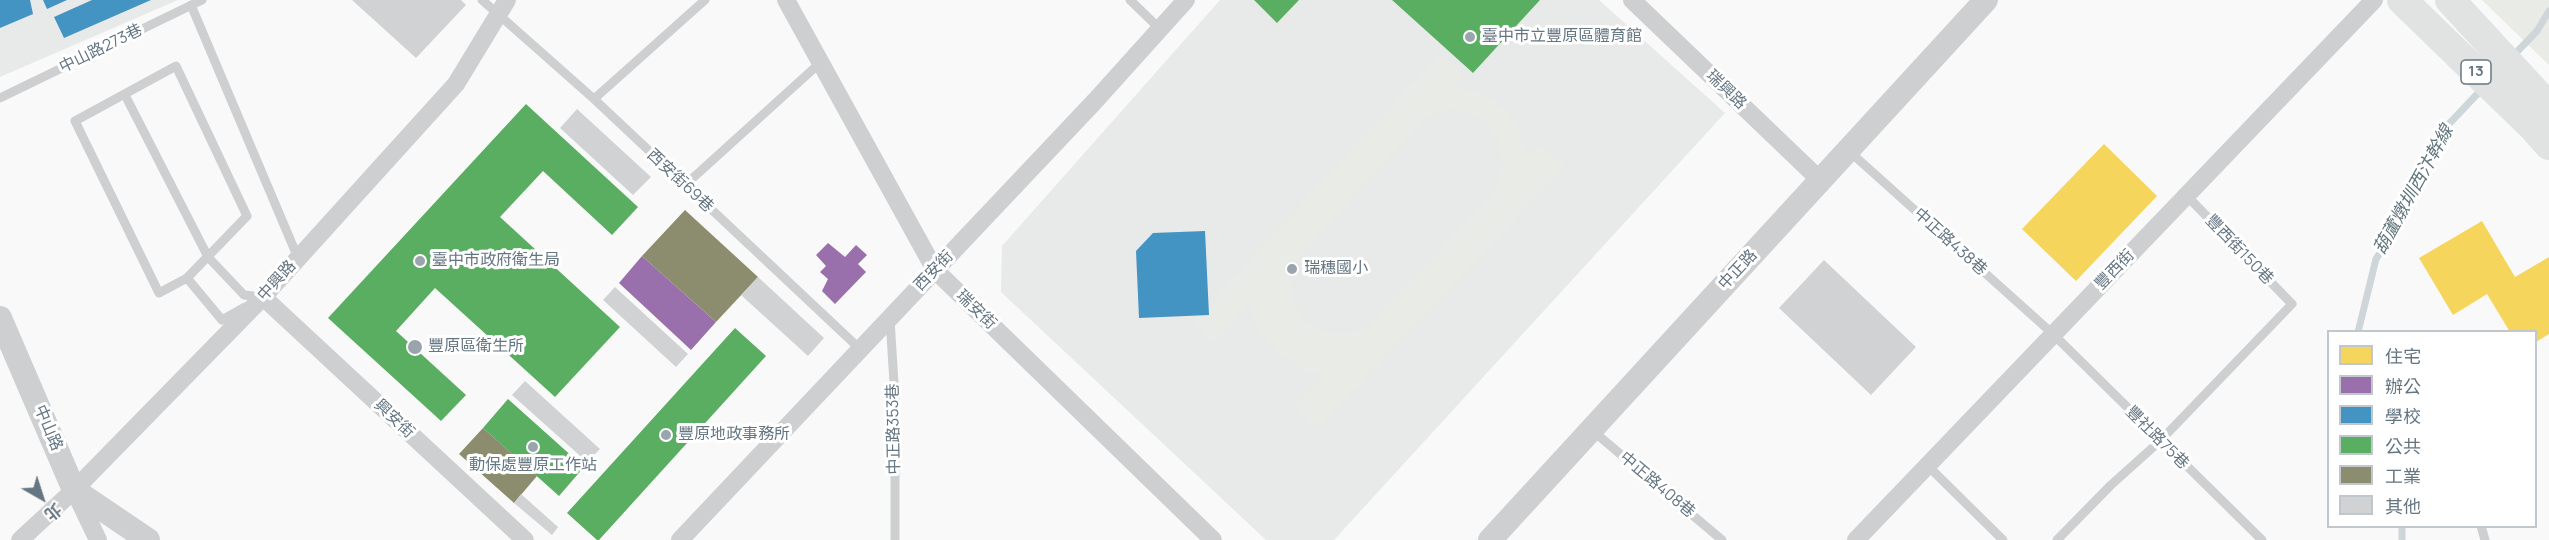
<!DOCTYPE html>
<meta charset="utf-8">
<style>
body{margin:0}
#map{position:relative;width:2549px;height:540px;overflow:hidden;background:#f9f9f9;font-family:Manrope,"Noto Sans TC",sans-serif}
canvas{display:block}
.legend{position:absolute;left:2327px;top:330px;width:210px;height:198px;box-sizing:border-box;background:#fff;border:2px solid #c1c8cd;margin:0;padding:8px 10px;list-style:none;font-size:18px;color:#657683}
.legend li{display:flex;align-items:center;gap:12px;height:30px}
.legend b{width:30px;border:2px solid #c1c8cd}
.north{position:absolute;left:12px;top:468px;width:60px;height:60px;-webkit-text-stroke:4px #fff;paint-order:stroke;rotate:141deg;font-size:16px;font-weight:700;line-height:24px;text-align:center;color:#657683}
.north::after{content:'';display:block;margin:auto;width:21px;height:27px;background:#657683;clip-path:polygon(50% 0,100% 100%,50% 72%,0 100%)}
</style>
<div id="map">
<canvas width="2549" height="540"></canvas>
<ul class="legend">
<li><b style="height:16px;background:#f6d55c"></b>住宅</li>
<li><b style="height:16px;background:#9970ab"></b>辦公</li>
<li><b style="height:16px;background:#4393c3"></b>學校</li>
<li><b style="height:16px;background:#5aae61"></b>公共</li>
<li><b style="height:16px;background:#8c8c6e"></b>工業</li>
<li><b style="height:16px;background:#d0d2d3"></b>其他</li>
</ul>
<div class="north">北</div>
</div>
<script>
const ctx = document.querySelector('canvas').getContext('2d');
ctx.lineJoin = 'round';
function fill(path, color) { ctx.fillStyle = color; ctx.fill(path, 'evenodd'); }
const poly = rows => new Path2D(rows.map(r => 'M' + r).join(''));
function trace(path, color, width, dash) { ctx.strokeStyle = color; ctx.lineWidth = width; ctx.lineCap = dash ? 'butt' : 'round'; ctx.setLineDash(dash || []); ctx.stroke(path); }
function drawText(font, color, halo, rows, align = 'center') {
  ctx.font = font + ' Manrope,"Noto Sans TC",sans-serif'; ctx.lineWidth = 6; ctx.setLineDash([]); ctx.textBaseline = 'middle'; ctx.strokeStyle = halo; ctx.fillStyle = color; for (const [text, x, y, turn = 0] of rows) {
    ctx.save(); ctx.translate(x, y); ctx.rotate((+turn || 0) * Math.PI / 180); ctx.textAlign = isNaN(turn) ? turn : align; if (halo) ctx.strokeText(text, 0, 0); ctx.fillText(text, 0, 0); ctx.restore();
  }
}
const built = poly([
 [0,0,178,0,0,77],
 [1220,0,1254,0,1277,22,1299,0,1392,0,1473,73,1540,0,1599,0,1725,113,1334,540,1266,540,1001,292,1002,246]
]);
const green = poly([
 [2482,0,2549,0,2549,65],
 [1440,53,1465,75,1455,86,1484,94,1509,113,1518,126,1527,157,1539,144,1566,166,1318,429,1293,406,1322,376,1307,371,1279,354,1260,332,1249,305,1214,343,1192,322],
 [1450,110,1462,111,1483,120,1498,140,1503,164,1497,188,1366,328,1354,333,1330,334,1309,324,1300,315,1291,295,1290,274,1294,263,1427,116]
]);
const homes = poly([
 [2104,144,2157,196,2076,281,2022,229],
 [2482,221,2515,277,2549,257,2549,334,2536,342,2536,332,2510,332,2487,294,2453,315,2419,258]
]);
const offices = poly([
 [828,243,845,257,856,245,867,255,858,264,866,272,835,304,822,291,828,279,820,272,826,266,816,255],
 [642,256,716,322,691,350,619,283]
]);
const schools = poly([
 [0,0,30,0,33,14,0,28],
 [43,0,67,0,47,9],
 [92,0,151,0,64,38,54,17],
 [1205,231,1209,315,1139,318,1136,251,1153,233]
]);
const public = poly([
 [1254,0,1299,0,1277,23],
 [1392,0,1540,0,1473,73],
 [526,104,638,207,612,235,543,171,500,217,620,327,555,397,435,288,396,331,466,395,441,421,328,318],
 [735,328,766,356,599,540,597,540,567,513],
 [508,399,584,467,559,496,483,428]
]);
const industry = poly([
 [685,210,758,277,716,322,642,256],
 [483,428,537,476,514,503,459,454]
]);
const stream = poly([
 [2512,57,2537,31,2549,11],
 [2358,332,2376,259,2407,211,2448,125,2482,89],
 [2402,540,2402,526]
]);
const building = poly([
 [352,0,461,0,466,5,416,58],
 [577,109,651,177,633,195,560,128],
 [1824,260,1916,347,1871,395,1779,308],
 [758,277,824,338,808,356,741,295],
 [615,287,688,354,676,367,603,300],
 [525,381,600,449,587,462,512,395],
 [521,494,558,527,552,535,514,503]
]);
const service = poly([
 [482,0,594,99,860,349],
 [1130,0,1160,29],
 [191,5,298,258],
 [125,95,208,257,244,295,263,297],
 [0,98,202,0],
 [594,99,705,0],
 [1849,151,2053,334,2262,540],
 [684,186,821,62],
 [187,278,247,216,176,66,75,121,159,293,187,278,222,320,245,307],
 [890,319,895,399,895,540],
 [1593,431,1722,540],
 [1927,465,2003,540],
 [2481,526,2485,540],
 [2057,540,2111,485,2160,441,2292,304,2187,196]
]);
const minor = poly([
 [786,0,935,270,1213,540],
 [1632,0,1820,180],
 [263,297,525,540],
 [75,492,98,540],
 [20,540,74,490,263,297,456,84,507,0],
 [680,540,1095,101,1186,0],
 [1856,540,2374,0]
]);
const tertiary = poly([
 [0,318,74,490,148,540],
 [1490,540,1986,0]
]);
const primary = poly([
 [2402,0,2533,127,2549,145],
 [2450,0,2549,107]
]);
const markers = [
 [1470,37,6,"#99a4ac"],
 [420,261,6,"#99a4ac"],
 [1292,269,6,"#99a4ac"],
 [415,347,8,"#99a4ac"],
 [666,435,6,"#99a4ac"],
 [533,447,6,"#99a4ac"]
];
const shields = [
 [2476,72,30]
];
const shieldNames = [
 ["13",2476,72]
];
const poiNames = [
 ["臺中市立豐原區體育館",1482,37],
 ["臺中市政府衛生局",432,261],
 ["瑞穗國小",1304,269],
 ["豐原區衛生所",428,347],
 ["豐原地政事務所",678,435],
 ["動保處豐原工作站",533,466,"center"]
];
const streetNames = [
 ["中山路273巷",101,49,-26],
 ["瑞興路",1726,90,44],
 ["西安街69巷",680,181,43],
 ["中正路438巷",1950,242,42],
 ["豐西街150巷",2239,250,46],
 ["中正路",1738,270,-47],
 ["豐西街",2115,270,-46],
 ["西安街",934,271,-46],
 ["中興路",277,281,-48],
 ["瑞安街",976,310,44],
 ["興安街",394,419,43],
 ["中山路",48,428,67],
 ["中正路353巷",894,429,-91],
 ["豐社路75巷",2157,438,45],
 ["中正路408巷",1657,485,40]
];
const waterNames = [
 ["葫蘆燉圳西汴幹線",2414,190,-61]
];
fill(built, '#e8e9e9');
fill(green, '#e8ebe6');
fill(homes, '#f6d55c');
fill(offices, '#9970ab');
fill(schools, '#4393c3');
fill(public, '#5aae61');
fill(industry, '#8c8c6e');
trace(stream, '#ced6d9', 7);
fill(building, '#d0d2d3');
trace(service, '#cecfd0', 9);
trace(minor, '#cecfd0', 18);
trace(tertiary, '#cecfd0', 24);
trace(primary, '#e1e2e2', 30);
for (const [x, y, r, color] of markers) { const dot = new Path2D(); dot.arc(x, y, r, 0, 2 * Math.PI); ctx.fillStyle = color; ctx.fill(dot); trace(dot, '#fff', 2); }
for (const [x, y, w] of shields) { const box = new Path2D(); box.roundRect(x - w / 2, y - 12, w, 24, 4.5); ctx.fillStyle = '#fff'; ctx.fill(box); trace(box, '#657683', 1.5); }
drawText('bold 15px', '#657683', null, shieldNames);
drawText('16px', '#657683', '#fff', poiNames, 'left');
drawText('16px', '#657683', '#fff', streetNames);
drawText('italic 18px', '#60757c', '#fff', waterNames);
</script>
